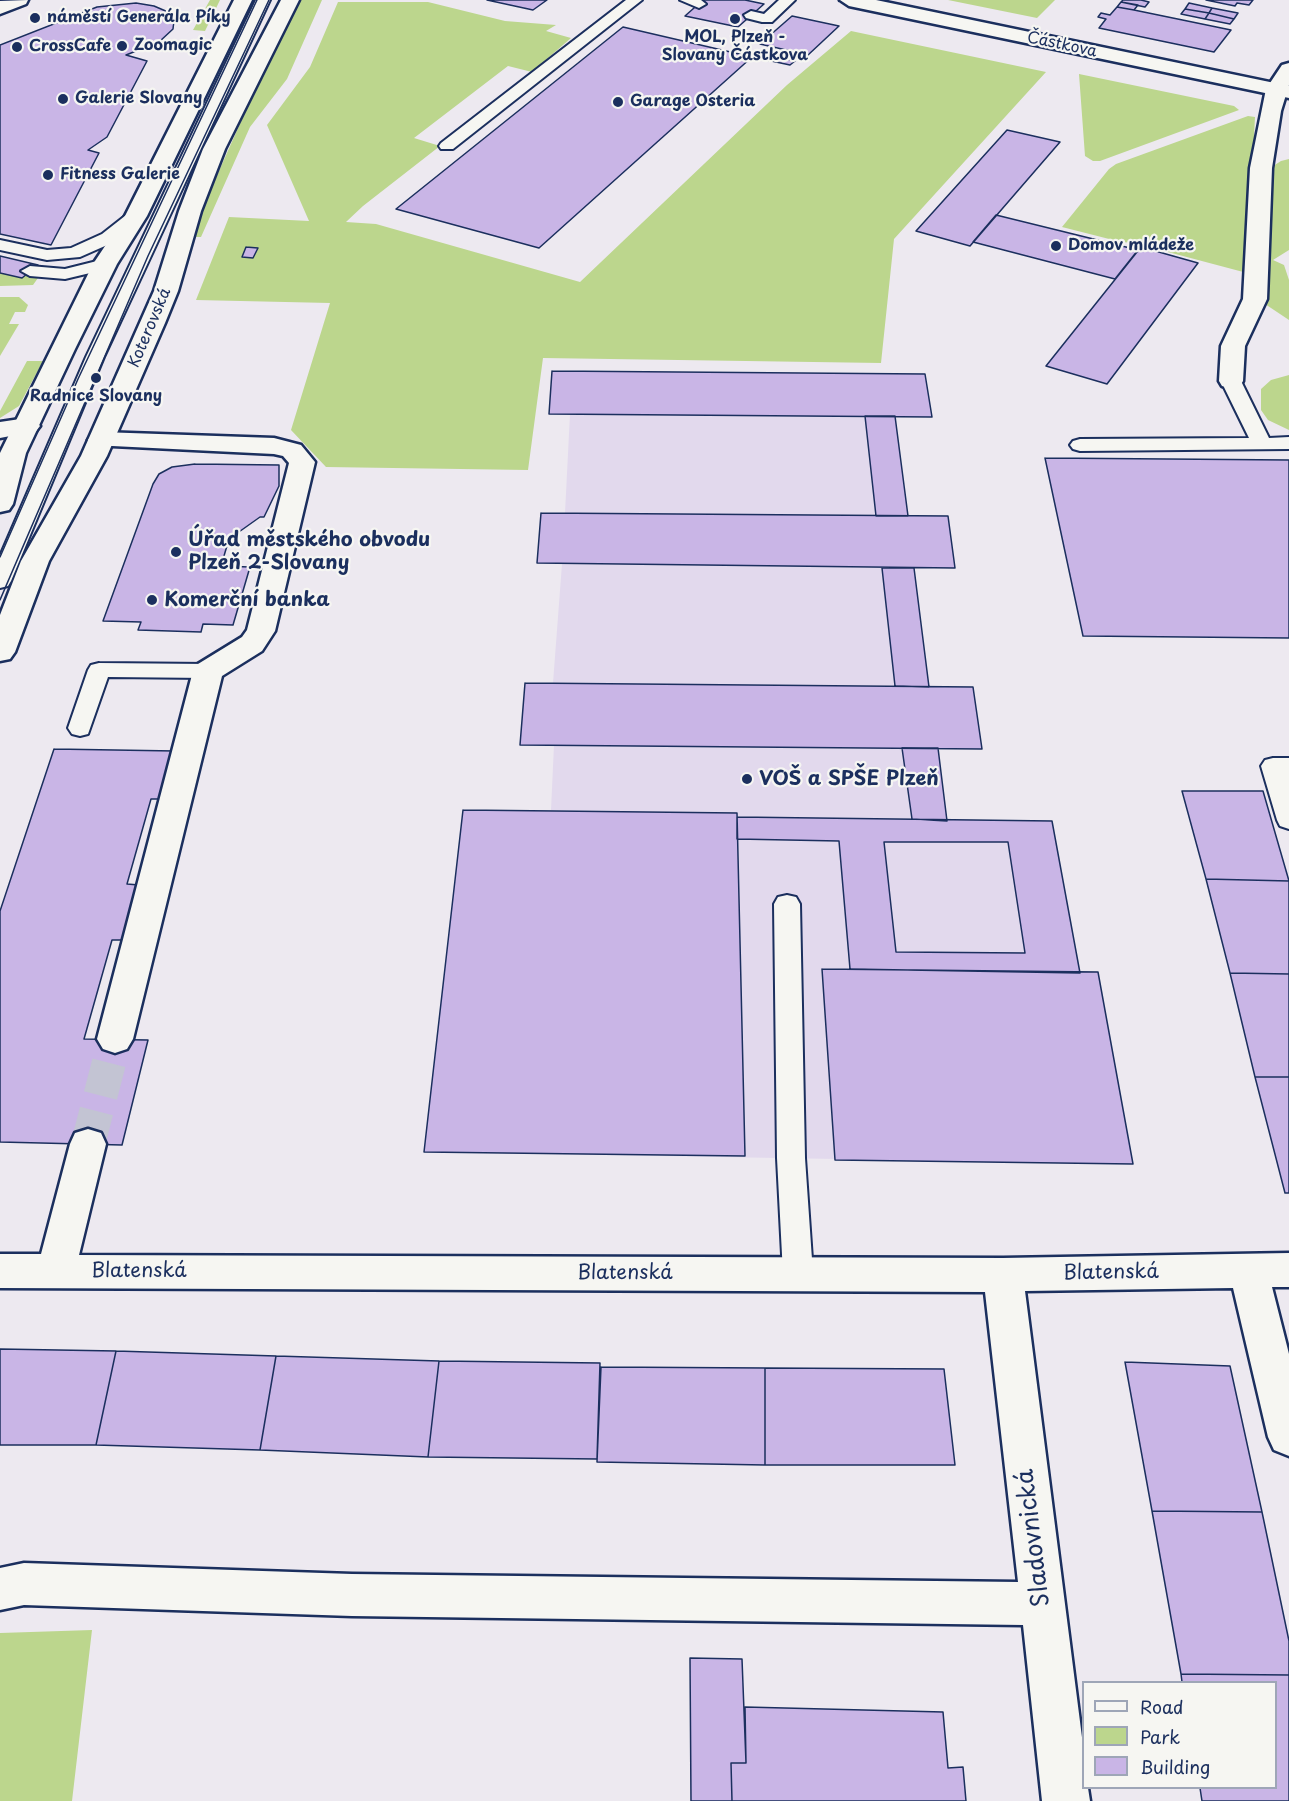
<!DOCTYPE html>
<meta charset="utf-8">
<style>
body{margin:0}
#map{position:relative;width:1289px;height:1801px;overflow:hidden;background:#ede9f0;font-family:"Playpen Sans",sans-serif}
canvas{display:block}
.legend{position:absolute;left:1082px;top:1681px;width:195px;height:108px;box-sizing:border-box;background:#f6f6f2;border:2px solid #9ea6b7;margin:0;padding:8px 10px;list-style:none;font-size:18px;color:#1b2f5e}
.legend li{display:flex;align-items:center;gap:12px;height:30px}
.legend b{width:30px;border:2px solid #9ea6b7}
</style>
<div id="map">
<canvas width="1289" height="1801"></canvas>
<ul class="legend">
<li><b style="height:8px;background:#f6f6f2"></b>Road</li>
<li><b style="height:16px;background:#bcd68d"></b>Park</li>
<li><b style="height:16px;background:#c9b5e6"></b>Building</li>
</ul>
</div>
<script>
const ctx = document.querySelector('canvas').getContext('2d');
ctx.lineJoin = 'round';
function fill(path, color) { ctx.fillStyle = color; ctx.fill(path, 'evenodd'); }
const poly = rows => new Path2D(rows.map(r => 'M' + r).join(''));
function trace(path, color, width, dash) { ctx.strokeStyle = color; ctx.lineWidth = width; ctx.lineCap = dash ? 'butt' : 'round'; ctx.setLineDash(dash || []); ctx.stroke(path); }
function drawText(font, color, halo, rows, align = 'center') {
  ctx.font = font + ' "Playpen Sans",sans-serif'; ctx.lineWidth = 4.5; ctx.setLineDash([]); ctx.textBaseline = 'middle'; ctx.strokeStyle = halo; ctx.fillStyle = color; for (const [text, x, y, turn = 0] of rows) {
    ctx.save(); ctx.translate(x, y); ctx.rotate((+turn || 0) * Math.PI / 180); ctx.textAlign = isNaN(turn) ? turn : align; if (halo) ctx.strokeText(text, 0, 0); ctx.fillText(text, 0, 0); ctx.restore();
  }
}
const built = poly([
 [552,371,925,374,932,417,895,417,908,516,948,516,955,568,914,568,929,686,973,687,982,749,938,749,947,821,1052,821,1079,973,1098,972,1133,1164,424,1152,463,810,551,810,554,745,520,745,525,683,553,683,562,564,537,563,541,513,565,513,570,414,549,414]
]);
const green = poly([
 [210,0,220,0,205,31,193,30],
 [301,0,322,0,287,79,250,127,201,237,194,237,203,207,262,74],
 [948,0,1055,0,1037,18],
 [338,2,428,2,505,21,556,25,546,31,571,38,532,72,508,66,414,138,440,146,363,206,346,222,376,224,580,282,787,85,851,31,1046,72,894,239,881,363,543,358,528,470,326,467,291,430,330,303,196,300,229,217,309,221,267,125,310,67],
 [1079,74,1234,106,1239,110,1100,161,1093,161,1085,156],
 [1248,116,1255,117,1247,273,1134,243,1121,242,1062,227,1109,169,1116,164],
 [1289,159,1289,250,1273,260,1284,265,1289,280,1289,320,1265,304,1269,174,1270,168,1281,161],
 [0,273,22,278,25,275,38,278,33,285,0,286],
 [0,297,19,297,28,305,25,312,15,312,9,324,19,324,0,356],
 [27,361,43,361,19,406,0,418,0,411],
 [1289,375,1289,430,1268,420,1261,410,1261,389,1271,380],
 [92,1630,72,1801,0,1801,0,1633]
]);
const building = poly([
 [487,0,547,0,533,10,487,0],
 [703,0,745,0,764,4,738,27,685,16,703,0],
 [1123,0,1141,0,1149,2,1145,7,1121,2,1123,0],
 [1206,0,1253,0,1249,5,1237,3,1235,6,1206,0],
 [1121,2,1138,5,1134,10,1117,7,1121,2],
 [136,3,154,6,168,12,174,20,173,29,159,42,126,55,147,61,107,137,88,150,99,153,51,245,0,234,0,45,97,7,136,3],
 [1189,3,1212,8,1209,13,1185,9,1189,3],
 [1117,7,1134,10,1231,30,1214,52,1099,28,1106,19,1098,17,1101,13,1110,15,1117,7],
 [1212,8,1238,13,1234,19,1209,13,1212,8],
 [1185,9,1209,13,1205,19,1181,14,1185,9],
 [1209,13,1234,19,1230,24,1205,19,1209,13],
 [792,16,839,26,808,55,760,44,792,16],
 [623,27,752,57,539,248,396,209,623,27],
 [767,54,795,61,790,65,762,59,767,54],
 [1007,130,1060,142,970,246,916,231,1007,130],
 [996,215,1138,250,1115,279,973,242,996,215],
 [246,247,258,248,253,258,242,257,246,247],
 [1141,247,1198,263,1107,384,1046,366,1141,247],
 [0,256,38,265,22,278,0,273,0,256],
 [552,371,925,374,932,417,549,414,552,371],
 [865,416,895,416,908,516,876,516,865,416],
 [1045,458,1289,460,1289,638,1083,636,1045,458],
 [195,464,279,465,279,486,264,517,260,517,229,539,221,566,250,567,233,625,203,624,201,632,138,630,141,622,103,621,153,484,159,474,172,467,195,464],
 [541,513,948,516,955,568,537,563,541,513],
 [882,568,914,568,929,687,895,686,882,568],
 [525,683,973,687,982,749,520,745,525,683],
 [902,748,938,748,947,821,912,819,902,748],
 [54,749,175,751,162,799,151,799,127,884,139,885,124,940,112,940,84,1039,148,1040,122,1145,0,1142,0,911,54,749],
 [1182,791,1263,791,1289,881,1206,879,1182,791],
 [463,810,737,813,745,1156,424,1152,463,810],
 [737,817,1052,821,1080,973,850,969,839,841,737,839,737,817],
 [884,842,1008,842,1025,953,896,952,884,842],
 [1206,879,1289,881,1289,974,1230,973,1206,879],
 [822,969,1098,972,1133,1164,835,1160,822,969],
 [1230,973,1289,974,1289,1077,1255,1077,1230,973],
 [1255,1077,1289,1077,1289,1193,1285,1193,1255,1077],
 [0,1349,116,1351,96,1445,0,1445,0,1349],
 [116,1351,276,1356,260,1450,96,1445,116,1351],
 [276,1356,439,1361,428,1457,260,1450,276,1356],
 [439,1361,600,1363,597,1459,428,1457,439,1361],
 [1125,1362,1230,1366,1262,1512,1152,1511,1125,1362],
 [601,1367,765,1368,765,1465,597,1462,601,1367],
 [765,1368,944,1369,955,1465,765,1465,765,1368],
 [1152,1511,1262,1512,1289,1641,1289,1675,1181,1674,1152,1511],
 [690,1658,742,1659,746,1763,731,1763,732,1801,691,1801,690,1658],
 [1181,1674,1289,1675,1289,1801,1202,1801,1200,1788,1276,1788,1276,1682,1182,1682,1181,1674],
 [745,1707,943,1712,948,1768,963,1767,966,1801,732,1801,731,1763,746,1763,745,1707]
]);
const streetTunnel = poly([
 [88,1144,115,1039]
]);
const lane = poly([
 [256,0,270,0,104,357,11,581,8,586,0,588,0,556,86,357,256,0],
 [626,0,642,0,453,149,441,149,439,146,441,143,626,0],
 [680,0,701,0,706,4,699,8,680,0],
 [779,0,795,0,772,22,762,22,746,18,744,15,751,11,764,14,779,0],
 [136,211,142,212,145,216,142,220,114,242,80,257,47,260,0,250,0,240,47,250,71,248,102,234,130,212,136,211],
 [105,259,114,264,111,268,65,279,30,276,21,271,30,266,65,269,105,259],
 [1231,375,1241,381,1269,438,1289,437,1289,449,1080,451,1073,449,1070,445,1073,441,1080,439,1249,438,1221,381,1231,375],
 [99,663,208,664,216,666,219,671,216,676,208,678,108,677,88,734,80,736,72,734,68,728,88,670,91,665,99,663],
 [1273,758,1289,758,1289,829,1280,826,1277,820,1261,766,1265,760,1273,758],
 [787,895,796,897,800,904,805,1158,813,1274,809,1283,798,1287,787,1283,783,1274,777,1158,774,904,778,897,787,895]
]);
const street = poly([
 [1289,63,1289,85,1281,111,1272,168,1267,299,1245,346,1243,381,1240,386,1231,388,1222,386,1219,381,1221,346,1243,299,1250,168,1266,89,1282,65,1289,63],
 [27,418,36,421,40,426,36,431,0,438,0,422,27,418],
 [101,432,274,438,301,445,315,462,275,631,262,651,222,676,133,1039,127,1049,115,1053,103,1049,97,1039,193,671,198,664,242,637,247,630,289,463,283,456,274,454,92,445,88,440,92,435,101,432],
 [88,1129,101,1133,106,1144,79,1255,1003,1258,1289,1253,1289,1287,1272,1287,1289,1354,1289,1456,1274,1450,1268,1437,1233,1288,1025,1291,1084,1753,1084,1788,1088,1788,1090,1801,1042,1801,1023,1625,352,1616,24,1605,0,1610,0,1568,24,1563,352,1574,1018,1582,985,1292,0,1288,0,1254,41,1254,70,1144,75,1133,88,1129]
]);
const secondary = poly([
 [28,0,26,4,0,14,0,1,28,0],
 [234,0,252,0,147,216,117,264,75,349,26,453,13,504,9,510,0,512,0,453,93,264,125,216,234,0],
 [281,0,299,0,225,149,201,211,178,291,165,323,107,456,49,561,15,652,10,659,0,661,0,615,21,561,81,456,154,291,179,211,203,149,281,0],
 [840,0,876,0,1289,86,1289,98,849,6,840,0]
]);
const tram = poly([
 [0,557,78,379,257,0],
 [0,600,148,256,269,0]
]);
const markers = [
 [35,18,6,"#1b2f5e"],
 [735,19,6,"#1b2f5e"],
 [122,46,6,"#1b2f5e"],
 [17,47,6,"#1b2f5e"],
 [63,99,6,"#1b2f5e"],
 [618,102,6,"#1b2f5e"],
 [48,175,6,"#1b2f5e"],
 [1056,246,6,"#1b2f5e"],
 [96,378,6,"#1b2f5e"],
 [176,552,6,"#1b2f5e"],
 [152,600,6,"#1b2f5e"],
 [747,779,6,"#1b2f5e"]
];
const farPoinames = [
 ["náměstí Generála Píky",47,18],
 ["MOL, Plzeň -",735,38,"center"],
 ["Slovany Částkova",735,56,"center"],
 ["Zoomagic",134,46],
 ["CrossCafe",29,47],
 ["Galerie Slovany",75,99],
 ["Garage Osteria",630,102],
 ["Fitness Galerie",60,175],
 ["Domov mládeže",1068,246],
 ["Radnice Slovany",96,397,"center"]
];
const farStreetnames = [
 ["Částkova",1062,45,12],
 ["Koterovská",150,328,-67]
];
const poiNames = [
 ["Úřad městského obvodu",188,540],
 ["Plzeň 2-Slovany",188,563],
 ["Komerční banka",164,600],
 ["VOŠ a SPŠE Plzeň",759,779]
];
const streetNames = [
 ["Blatenská",139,1271],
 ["Blatenská",625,1273],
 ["Blatenská",1111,1273,-1]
];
const nearStreetnames = [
 ["Sladovnická",1034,1538,-97]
];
fill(built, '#e2d9ed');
fill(green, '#bcd68d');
fill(building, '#c9b5e6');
trace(building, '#1b2f5e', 1.5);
trace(streetTunnel, '#c3c4d3', 34, [34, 16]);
trace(lane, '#1b2f5e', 4);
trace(street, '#1b2f5e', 5);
trace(secondary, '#1b2f5e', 5);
fill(lane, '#f6f6f2');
fill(street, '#f6f6f2');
fill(secondary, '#f6f6f2');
trace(tram, '#1b2f5e', 1.5);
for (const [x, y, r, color] of markers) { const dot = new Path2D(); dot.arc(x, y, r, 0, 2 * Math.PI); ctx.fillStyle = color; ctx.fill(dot); trace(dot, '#f6f6f2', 2); }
drawText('bold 16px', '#1b2f5e', '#f6f6f2', farPoinames, 'left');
drawText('16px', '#1b2f5e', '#f6f6f2', farStreetnames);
drawText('bold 20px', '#1b2f5e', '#f6f6f2', poiNames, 'left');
drawText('20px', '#1b2f5e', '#f6f6f2', streetNames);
drawText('24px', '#1b2f5e', '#f6f6f2', nearStreetnames);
</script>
